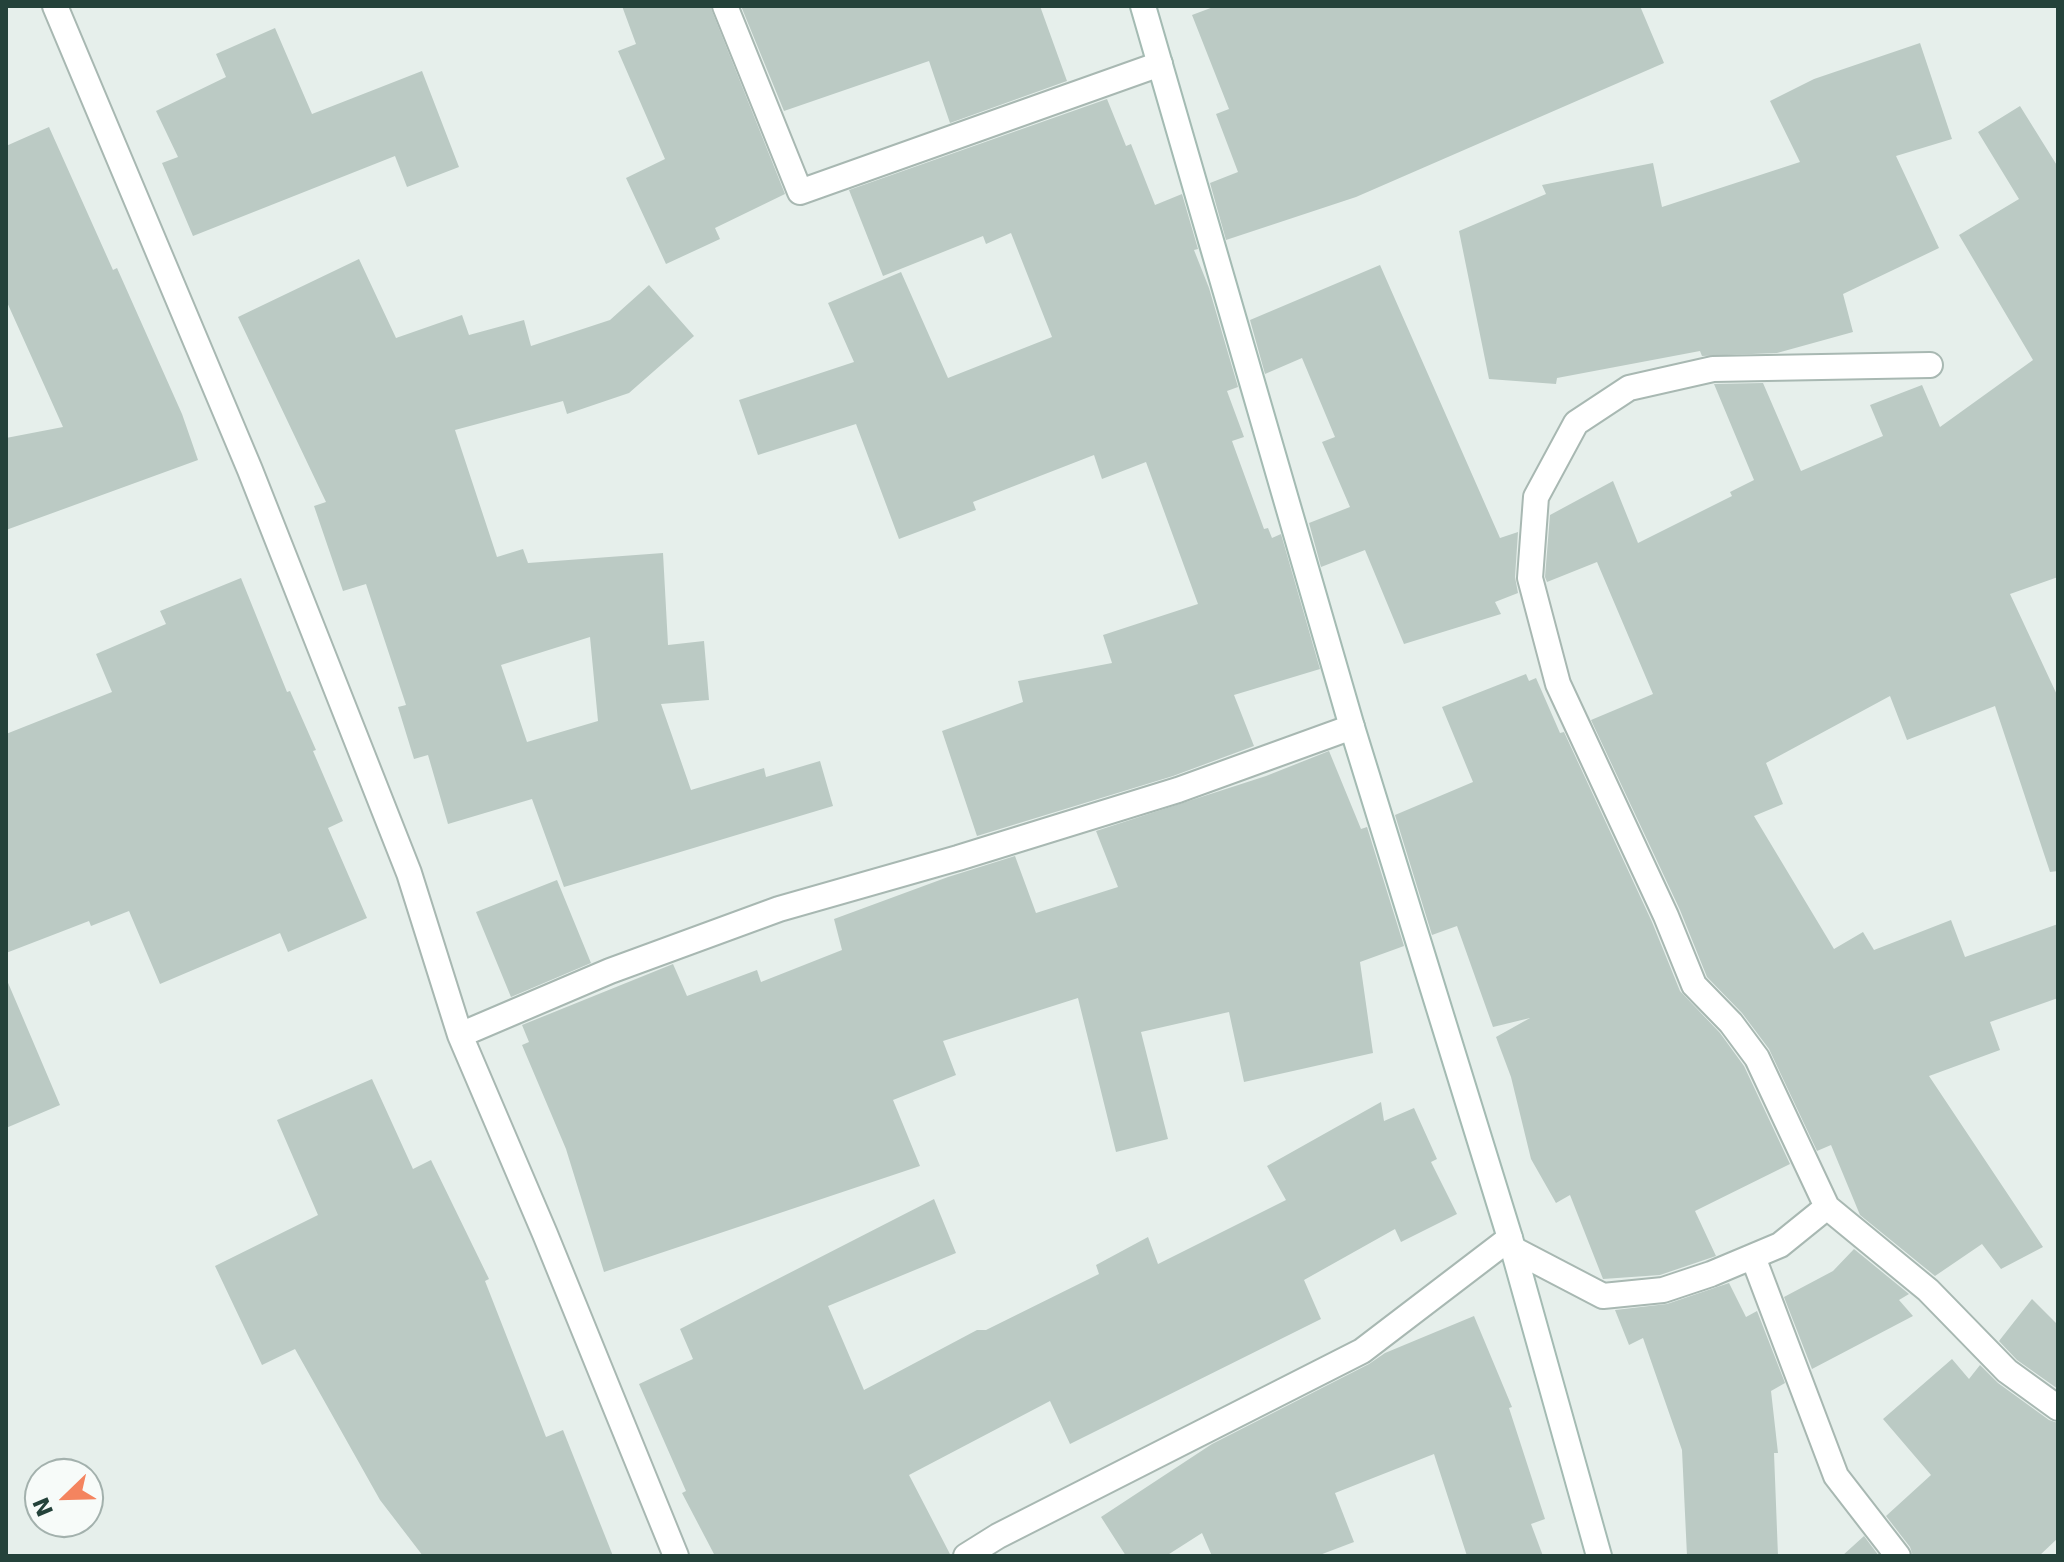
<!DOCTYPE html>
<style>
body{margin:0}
#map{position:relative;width:2064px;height:1562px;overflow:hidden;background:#e6efeb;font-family:"DejaVu Sans",sans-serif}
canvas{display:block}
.frame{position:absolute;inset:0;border:8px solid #24423a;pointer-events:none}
.north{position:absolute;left:24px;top:1458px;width:80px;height:80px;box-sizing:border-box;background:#f7fbf9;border:2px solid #a3b1ad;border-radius:50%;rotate:247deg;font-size:22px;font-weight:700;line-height:32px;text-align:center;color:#24423a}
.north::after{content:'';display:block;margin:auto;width:28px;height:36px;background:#f4845f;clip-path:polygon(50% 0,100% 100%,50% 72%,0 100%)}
</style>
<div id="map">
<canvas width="2064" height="1562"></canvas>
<div class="frame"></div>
<div class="north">N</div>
</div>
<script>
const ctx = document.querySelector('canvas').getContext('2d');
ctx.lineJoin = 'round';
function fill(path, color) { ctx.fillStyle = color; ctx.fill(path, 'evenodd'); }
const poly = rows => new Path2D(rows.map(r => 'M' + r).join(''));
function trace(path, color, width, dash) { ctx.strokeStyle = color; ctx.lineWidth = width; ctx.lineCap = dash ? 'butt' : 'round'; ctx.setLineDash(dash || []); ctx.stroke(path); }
const building = poly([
 [622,6,710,6,785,194,715,228,720,239,666,264,626,178,665,159,618,51,636,44],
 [741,6,1040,6,1067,81,950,123,929,61,784,111],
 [1216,6,1640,6,1664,63,1356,197,1226,240,1210,183,1238,172,1216,114,1229,109,1192,15],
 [275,28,312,114,422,71,459,167,407,187,395,156,193,236,162,163,178,157,156,111,226,77,216,54],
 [1920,43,1952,139,1896,156,1939,248,1843,294,1853,332,1777,353,1702,356,1700,351,1557,378,1556,384,1489,379,1459,231,1546,194,1542,185,1653,163,1662,207,1800,162,1770,101,1814,79],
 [1107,99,1126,146,1131,144,1155,205,1182,194,1198,249,1194,250,1209,288,1238,387,1227,391,1244,437,1232,441,1264,529,1268,528,1272,538,1281,534,1320,669,1234,695,1254,746,1173,776,977,836,942,731,1023,702,1018,681,1112,663,1103,635,1198,604,1146,462,1102,479,1094,455,973,502,976,510,899,539,856,424,758,455,739,400,854,362,828,303,901,272,948,378,1052,337,1011,233,986,244,983,236,883,276,849,190],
 [2020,106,2058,167,2058,577,2010,594,2058,697,2058,871,2050,872,1995,706,1907,740,1890,696,1766,763,1783,804,1754,816,1834,949,1863,932,1874,950,1951,920,1965,957,2058,924,2058,998,1990,1022,2000,1050,1929,1076,2043,1247,2001,1269,1982,1244,1935,1276,1860,1215,1831,1145,1817,1151,1769,1049,1742,1013,1707,977,1680,910,1591,720,1653,694,1597,562,1547,582,1545,577,1550,515,1613,481,1638,543,1732,496,1730,492,1754,480,1714,384,1763,383,1801,471,1883,436,1870,405,1922,385,1940,427,2033,360,1959,235,2019,199,1978,132],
 [49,127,113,270,117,268,182,414,198,460,6,530,6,438,63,427,6,300,6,146],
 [359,259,396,338,462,315,469,335,524,320,531,346,610,320,649,285,694,336,629,393,567,414,563,401,455,430,497,557,523,549,528,563,663,553,668,645,704,641,709,700,661,704,691,790,764,768,766,777,820,761,833,806,564,887,532,799,448,824,428,755,414,759,398,707,406,705,366,584,343,591,314,506,326,502,238,317],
 [590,637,598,721,527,742,501,665],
 [1380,265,1500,538,1518,532,1515,577,1518,593,1495,602,1501,614,1404,644,1365,550,1321,567,1309,523,1350,507,1322,442,1335,437,1302,358,1265,374,1250,320],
 [241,578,287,692,290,691,316,750,313,751,343,821,328,828,367,918,288,952,280,933,160,984,129,911,91,926,89,921,6,953,6,734,112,692,96,654,166,624,160,611],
 [1526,674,1529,681,1536,678,1560,733,1564,732,1652,922,1680,991,1720,1033,1744,1066,1790,1164,1695,1211,1716,1256,1660,1275,1603,1279,1570,1195,1556,1203,1531,1159,1511,1077,1496,1037,1530,1018,1493,1027,1457,926,1432,935,1395,815,1473,782,1442,707],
 [1329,751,1361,829,1367,827,1404,946,1360,962,1373,1053,1244,1082,1229,1012,1141,1032,1168,1139,1116,1152,1078,998,943,1041,956,1075,893,1100,920,1166,604,1272,566,1149,522,1045,529,1042,522,1025,673,964,687,996,757,970,761,982,842,950,834,919,948,877,1015,856,1036,913,1118,887,1096,831,1266,776],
 [557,880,591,963,511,997,476,912],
 [6,978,60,1105,6,1128],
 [372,1079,413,1169,431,1160,489,1279,485,1281,546,1437,563,1430,613,1556,423,1556,380,1500,295,1349,262,1365,215,1266,318,1215,277,1120],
 [1381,1102,1384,1121,1414,1108,1437,1159,1431,1162,1457,1214,1401,1242,1395,1229,1304,1280,1321,1319,1070,1444,1050,1401,909,1475,951,1556,715,1556,682,1493,686,1491,639,1384,693,1359,680,1329,934,1199,956,1253,828,1306,864,1390,977,1330,986,1330,1099,1274,1096,1265,1148,1237,1158,1264,1286,1200,1267,1166],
 [1854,1249,1909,1294,1899,1300,1913,1316,1812,1369,1784,1297,1833,1271],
 [1729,1283,1746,1317,1757,1311,1785,1383,1771,1391,1778,1453,1774,1453,1778,1556,1687,1556,1682,1450,1643,1338,1629,1345,1615,1310,1667,1304],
 [2032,1299,2058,1325,2058,1389,2017,1360,1999,1341],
 [1474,1316,1512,1407,1509,1408,1545,1519,1531,1524,1543,1556,1467,1556,1434,1454,1335,1493,1354,1542,1317,1556,1212,1556,1202,1533,1166,1556,1126,1556,1101,1517,1212,1444,1369,1364,1385,1353],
 [1952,1359,1969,1379,1980,1365,1998,1383,2049,1420,2058,1423,2058,1538,2039,1556,1913,1556,1910,1547,1886,1516,1931,1475,1883,1419],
 [1864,1536,1879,1556,1842,1556]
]);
const street = poly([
 [55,6,250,470,409,873,460,1035,545,1234,676,1556],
 [725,6,800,192,1160,64],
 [460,1035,610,971,779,909,958,858,1178,790,1352,727],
 [1827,1207,1757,1058,1731,1023,1694,985,1666,916,1558,684,1530,578,1536,497,1576,423,1629,388,1713,369,1930,365],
 [1513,1249,1603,1296,1663,1290,1711,1274,1780,1245,1827,1207,1928,1290,2007,1371,2058,1408],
 [1753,1257,1836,1476,1898,1556],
 [966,1556,998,1536,1362,1351,1510,1238]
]);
const secondary = poly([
 [1143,6,1352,727,1510,1238,1599,1556]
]);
fill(building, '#bbcac4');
trace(street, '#a8b8b2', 28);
trace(secondary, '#a4bbb3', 28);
trace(street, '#fff', 24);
trace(secondary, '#fff', 24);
</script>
